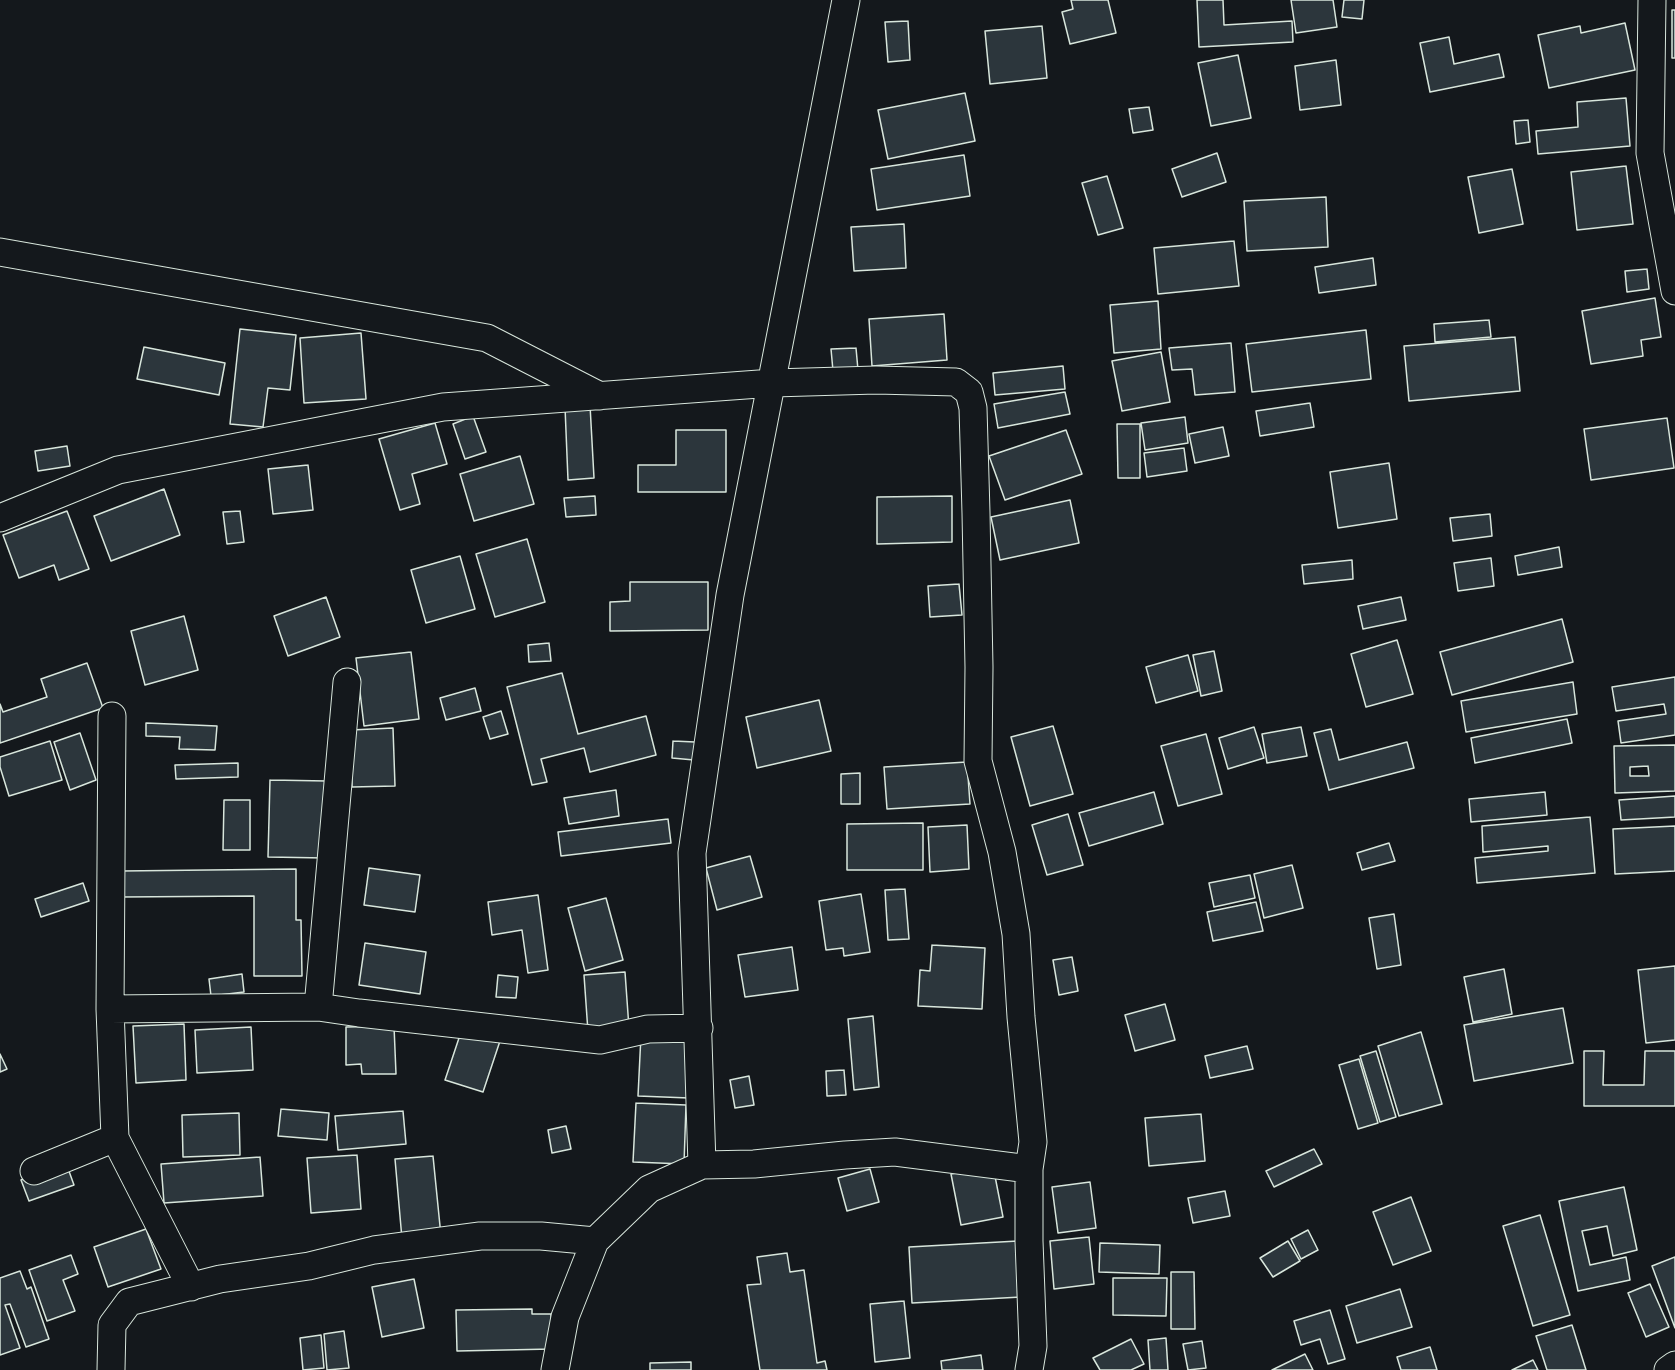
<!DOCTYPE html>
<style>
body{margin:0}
canvas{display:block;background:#14181c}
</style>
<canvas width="1675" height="1370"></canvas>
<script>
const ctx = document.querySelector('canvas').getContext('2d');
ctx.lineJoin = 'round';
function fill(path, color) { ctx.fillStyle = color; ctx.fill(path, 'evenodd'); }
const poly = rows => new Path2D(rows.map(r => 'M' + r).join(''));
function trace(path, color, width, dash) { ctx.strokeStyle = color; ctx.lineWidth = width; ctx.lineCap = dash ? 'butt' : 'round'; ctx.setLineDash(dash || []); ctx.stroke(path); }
const building = poly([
 [1071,0,1108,0,1116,33,1070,44,1062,12,1073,9,1071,0],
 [1197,0,1223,0,1224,25,1292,21,1293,42,1199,47,1197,0],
 [1291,0,1333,0,1337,27,1296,33,1291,0],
 [1344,0,1364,0,1362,19,1342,17,1344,0],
 [1672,10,1675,10,1675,58,1672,58,1672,10],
 [908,21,910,60,888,62,885,22,908,21],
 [1625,23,1635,70,1549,88,1538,35,1580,26,1581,33,1625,23],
 [1042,26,1047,78,990,84,985,31,1042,26],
 [1449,37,1454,64,1499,54,1504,77,1430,92,1420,43,1449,37],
 [1238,55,1251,118,1211,126,1198,63,1238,55],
 [1336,60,1341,105,1300,110,1295,66,1336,60],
 [965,93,975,141,888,159,878,110,965,93],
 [1626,98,1630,146,1538,154,1536,131,1578,127,1577,102,1626,98],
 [1149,107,1153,130,1133,133,1129,109,1149,107],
 [1528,120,1530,142,1516,144,1514,121,1528,120],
 [1217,153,1226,182,1182,197,1172,169,1217,153],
 [964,155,970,196,877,210,871,169,964,155],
 [1626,166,1633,224,1577,230,1571,172,1626,166],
 [1512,169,1523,224,1479,233,1468,177,1512,169],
 [1107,176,1123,228,1098,235,1082,183,1107,176],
 [1326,197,1328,247,1247,251,1244,201,1326,197],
 [904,224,906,268,854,271,851,227,904,224],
 [1234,241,1239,286,1158,294,1154,248,1234,241],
 [1373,258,1376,285,1319,293,1315,267,1373,258],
 [1647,269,1649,289,1627,292,1625,271,1647,269],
 [1655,298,1661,337,1641,340,1643,356,1591,364,1582,311,1655,298],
 [1158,301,1161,349,1114,353,1110,305,1158,301],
 [944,314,947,360,872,366,869,319,944,314],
 [1489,320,1491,337,1435,342,1434,324,1489,320],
 [240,329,296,335,290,390,268,388,263,427,230,424,240,329],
 [1366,330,1371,379,1252,392,1246,344,1366,330],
 [361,333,366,399,304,403,300,338,361,333],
 [1515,337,1520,391,1409,401,1404,346,1515,337],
 [1231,343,1235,392,1195,395,1192,369,1172,370,1169,348,1231,343],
 [144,347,225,363,219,395,137,379,144,347],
 [856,348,858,370,833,371,831,349,856,348],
 [1161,352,1170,402,1122,411,1112,361,1161,352],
 [1063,366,1065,389,995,395,993,373,1063,366],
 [1065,392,1070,414,998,428,994,404,1065,392],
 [1310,403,1314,427,1260,436,1256,411,1310,403],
 [590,405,594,478,568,480,565,407,590,405],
 [473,416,486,452,465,459,453,424,473,416],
 [1185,417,1188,443,1145,450,1141,423,1185,417],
 [1667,418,1674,468,1591,480,1584,429,1667,418],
 [435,423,447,464,412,474,420,504,400,510,379,439,435,423],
 [1117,424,1140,424,1140,478,1118,478,1117,424],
 [1223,427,1229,456,1195,463,1189,434,1223,427],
 [676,430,726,430,726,492,638,492,638,465,676,465,676,430],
 [1066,430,1082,474,1005,500,989,456,1066,430],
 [67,446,70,466,38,471,35,451,67,446],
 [1184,448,1187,471,1147,477,1144,453,1184,448],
 [520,456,534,504,474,521,460,474,520,456],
 [1389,463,1397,519,1338,528,1330,472,1389,463],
 [308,465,313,510,273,514,268,469,308,465],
 [164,489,180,535,111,561,94,516,164,489],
 [595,496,596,515,566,517,564,498,595,496],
 [952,496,952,542,877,544,877,497,952,496],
 [1070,500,1079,543,1000,560,991,517,1070,500],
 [67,511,89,569,59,580,54,565,19,578,3,535,67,511],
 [240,511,244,542,227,544,223,512,240,511],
 [1490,514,1492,536,1453,541,1450,518,1490,514],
 [527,539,545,602,495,617,476,554,527,539],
 [1559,547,1562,567,1518,575,1515,556,1559,547],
 [460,556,475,609,426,623,411,570,460,556],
 [1491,558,1494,586,1458,591,1454,563,1491,558],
 [1352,560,1353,579,1304,584,1302,565,1352,560],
 [630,582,708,582,708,630,610,631,610,602,630,601,630,582],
 [959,584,962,615,930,617,928,586,959,584],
 [326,597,340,637,288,656,274,616,326,597],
 [1401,597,1406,620,1363,629,1358,606,1401,597],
 [184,616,198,670,145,685,131,631,184,616],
 [1562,619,1573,662,1452,695,1440,652,1562,619],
 [1397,640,1413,694,1366,707,1351,654,1397,640],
 [549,643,551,661,529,662,528,645,549,643],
 [1214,651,1222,691,1201,696,1193,655,1214,651],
 [411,652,419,719,364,726,356,658,411,652],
 [1188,655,1198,691,1156,703,1146,667,1188,655],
 [87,663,103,708,0,743,0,704,3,712,47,697,41,679,87,663],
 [562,673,578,734,646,716,656,755,590,772,584,748,541,759,547,782,532,785,507,687,562,673],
 [1675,677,1675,735,1621,743,1618,721,1666,714,1664,704,1616,711,1612,687,1675,677],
 [1573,682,1577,714,1466,732,1461,701,1573,682],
 [475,688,481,711,446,720,440,698,475,688],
 [819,700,831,751,757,768,746,717,819,700],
 [501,711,508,734,490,739,483,717,501,711],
 [1567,719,1572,743,1475,763,1471,738,1567,719],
 [146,723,217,726,215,750,179,749,180,737,146,736,146,723],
 [1053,726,1073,794,1030,806,1011,737,1053,726],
 [1254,727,1264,758,1228,769,1219,738,1254,727],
 [1301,727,1307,756,1267,763,1262,734,1301,727],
 [393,728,395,786,352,787,351,730,393,728],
 [1331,729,1339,760,1407,742,1414,768,1329,790,1314,733,1331,729],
 [80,733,96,780,70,790,54,742,80,733],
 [1206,734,1222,794,1178,806,1161,746,1206,734],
 [50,741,62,780,9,796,0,767,0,757,50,741],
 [673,741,695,742,694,760,672,758,673,741],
 [1675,745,1675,791,1615,793,1614,746,1675,745],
 [1648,766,1649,776,1630,776,1630,767,1648,766],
 [967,762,970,804,887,809,884,767,967,762],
 [238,763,238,777,176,779,175,765,238,763],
 [860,773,860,804,841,804,841,774,860,773],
 [270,780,327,781,325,858,268,857,270,780],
 [616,790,619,816,569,824,564,798,616,790],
 [1154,792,1163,824,1089,846,1079,813,1154,792],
 [1545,792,1547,815,1471,822,1469,799,1545,792],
 [1675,796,1675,817,1621,820,1619,800,1675,796],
 [224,800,250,800,250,850,223,850,224,800],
 [1068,814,1083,865,1047,875,1032,825,1068,814],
 [1590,817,1595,873,1477,883,1475,858,1548,851,1548,846,1483,852,1482,826,1590,817],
 [668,819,671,843,561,856,558,832,668,819],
 [923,823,923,870,847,870,847,824,923,823],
 [967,825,969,869,930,872,928,827,967,825],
 [1675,826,1675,871,1615,874,1613,829,1675,826],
 [1389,843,1395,861,1362,870,1357,853,1389,843],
 [750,856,762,897,717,910,706,868,750,856],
 [1292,865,1303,908,1264,918,1254,874,1292,865],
 [369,868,420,875,415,912,364,905,369,868],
 [296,869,296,920,301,920,302,976,254,976,254,896,121,897,121,871,296,869],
 [1250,875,1255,898,1214,907,1209,883,1250,875],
 [83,883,89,901,41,917,35,899,83,883],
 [905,889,909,939,888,940,885,890,905,889],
 [861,894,870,952,844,956,843,948,826,950,819,901,861,894],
 [538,895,548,970,528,973,522,930,492,935,488,902,538,895],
 [606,898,623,960,585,971,568,908,606,898],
 [1256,902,1263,931,1213,941,1207,912,1256,902],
 [1394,914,1401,965,1377,969,1369,918,1394,914],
 [365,943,426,952,420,994,359,985,365,943],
 [932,945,985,948,982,1009,918,1006,920,970,930,971,932,945],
 [792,947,798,990,745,997,738,955,792,947],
 [1072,957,1078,991,1059,995,1053,960,1072,957],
 [1675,966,1675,1040,1646,1043,1638,970,1675,966],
 [1504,969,1512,1014,1473,1022,1464,977,1504,969],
 [625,972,629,1028,588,1032,584,975,625,972],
 [242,974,244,992,211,996,209,979,242,974],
 [498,975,518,977,516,998,496,997,498,975],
 [1165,1004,1175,1040,1135,1051,1125,1015,1165,1004],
 [1563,1008,1573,1063,1474,1081,1464,1025,1563,1008],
 [873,1016,879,1087,854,1090,848,1019,873,1016],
 [184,1024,186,1080,136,1083,133,1026,184,1024],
 [394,1026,396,1074,362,1074,361,1064,346,1065,346,1027,394,1026],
 [463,1026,501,1038,483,1092,445,1080,463,1026],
 [251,1027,253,1070,197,1073,195,1030,251,1027],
 [1421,1032,1442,1104,1399,1116,1378,1046,1421,1032],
 [641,1035,692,1037,689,1098,638,1096,641,1035],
 [1247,1046,1253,1069,1210,1078,1205,1056,1247,1046],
 [1376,1051,1396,1117,1380,1122,1360,1056,1376,1051],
 [1584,1051,1604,1051,1603,1085,1644,1085,1645,1051,1675,1051,1675,1106,1584,1106,1584,1051],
 [0,1054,7,1069,0,1072,0,1054],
 [1359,1059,1378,1123,1358,1129,1339,1065,1359,1059],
 [844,1070,846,1095,827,1096,826,1071,844,1070],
 [749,1076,754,1105,735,1108,730,1080,749,1076],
 [636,1103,686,1105,684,1164,633,1162,636,1103],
 [281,1109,329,1113,327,1140,278,1136,281,1109],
 [403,1111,406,1144,338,1150,335,1116,403,1111],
 [239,1113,240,1155,183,1157,182,1115,239,1113],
 [1201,1114,1205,1161,1149,1166,1145,1118,1201,1114],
 [566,1126,571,1149,552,1153,548,1130,566,1126],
 [1314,1149,1322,1164,1274,1187,1266,1171,1314,1149],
 [357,1155,361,1209,311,1213,307,1158,357,1155],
 [433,1156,441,1236,402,1239,395,1159,433,1156],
 [260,1157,263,1196,164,1203,161,1164,260,1157],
 [66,1163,74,1185,29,1201,21,1180,66,1163],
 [993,1166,1003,1217,961,1225,951,1174,993,1166],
 [870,1169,879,1202,847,1211,838,1178,870,1169],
 [1090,1182,1096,1228,1058,1233,1052,1187,1090,1182],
 [1624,1187,1637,1250,1613,1256,1607,1226,1582,1231,1590,1265,1626,1257,1630,1280,1578,1291,1559,1201,1624,1187],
 [1225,1191,1230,1216,1193,1223,1188,1198,1225,1191],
 [1411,1197,1431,1251,1393,1265,1373,1212,1411,1197],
 [1540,1215,1570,1315,1533,1326,1503,1226,1540,1215],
 [146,1229,161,1269,108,1287,94,1247,146,1229],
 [1308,1230,1318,1250,1301,1259,1291,1239,1308,1230],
 [1089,1237,1094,1284,1054,1289,1050,1241,1089,1237],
 [1018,1241,1021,1297,912,1303,909,1247,1018,1241],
 [1288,1241,1300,1261,1273,1277,1260,1258,1288,1241],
 [1100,1243,1160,1245,1159,1274,1099,1272,1100,1243],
 [787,1253,790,1272,804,1270,817,1363,825,1361,827,1370,760,1370,747,1285,761,1284,757,1257,787,1253],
 [71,1255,78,1274,63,1280,75,1311,47,1321,29,1270,71,1255],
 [1675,1257,1675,1328,1652,1266,1675,1257],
 [20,1271,27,1289,31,1287,49,1339,26,1347,10,1304,5,1305,20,1348,0,1355,0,1278,20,1271],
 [1171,1272,1194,1272,1195,1329,1171,1329,1171,1272],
 [1113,1278,1167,1278,1166,1316,1113,1315,1113,1278],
 [414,1279,424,1328,382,1337,372,1287,414,1279],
 [1650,1284,1669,1327,1646,1337,1628,1293,1650,1284],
 [1400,1289,1412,1327,1357,1343,1346,1306,1400,1289],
 [904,1301,910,1358,875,1362,870,1304,904,1301],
 [532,1309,532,1314,551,1314,552,1349,457,1351,456,1310,532,1309],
 [1330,1310,1345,1359,1328,1364,1320,1339,1301,1345,1294,1321,1330,1310],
 [1572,1325,1586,1370,1547,1370,1536,1336,1572,1325],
 [344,1331,349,1368,327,1370,324,1334,344,1331],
 [321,1335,324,1368,303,1370,300,1338,321,1335],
 [1166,1338,1168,1370,1150,1370,1148,1340,1166,1338],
 [1131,1339,1144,1364,1131,1370,1100,1370,1093,1358,1131,1339],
 [1202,1341,1206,1368,1188,1370,1183,1344,1202,1341],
 [1430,1347,1437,1370,1401,1370,1397,1357,1430,1347],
 [1305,1354,1313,1370,1272,1370,1305,1354],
 [981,1355,983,1370,942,1370,941,1361,981,1355],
 [1533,1360,1538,1370,1512,1370,1533,1360],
 [691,1362,691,1370,650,1370,650,1363,691,1362]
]);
const minor = poly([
 [1652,0,1650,153,1675,291],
 [0,252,487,338,600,396],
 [0,518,118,470,443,407,773,383,876,380,956,382,969,392,973,408,976,513,979,667,978,761,1002,852,1016,934,1021,1017,1033,1142,1029,1169,1029,1241,1033,1346,1029,1370],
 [112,716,110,1009,115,1138,191,1287],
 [318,1007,347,682],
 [110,1009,318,1007,359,1013,600,1040,648,1029,699,1028],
 [702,1165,754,1164,845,1155,895,1152,1029,1169],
 [34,1171,115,1138],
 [111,1370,112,1325,129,1302,220,1279,309,1266,374,1250,480,1236,541,1236,595,1241],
 [555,1370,565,1317,595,1241,649,1189,702,1165,692,853,730,595,846,0],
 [1668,1370,1675,1365]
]);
fill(building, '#2c363c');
trace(building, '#d8e6dc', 1.5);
trace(minor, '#d8e6dc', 29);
trace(minor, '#14181c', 27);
</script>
